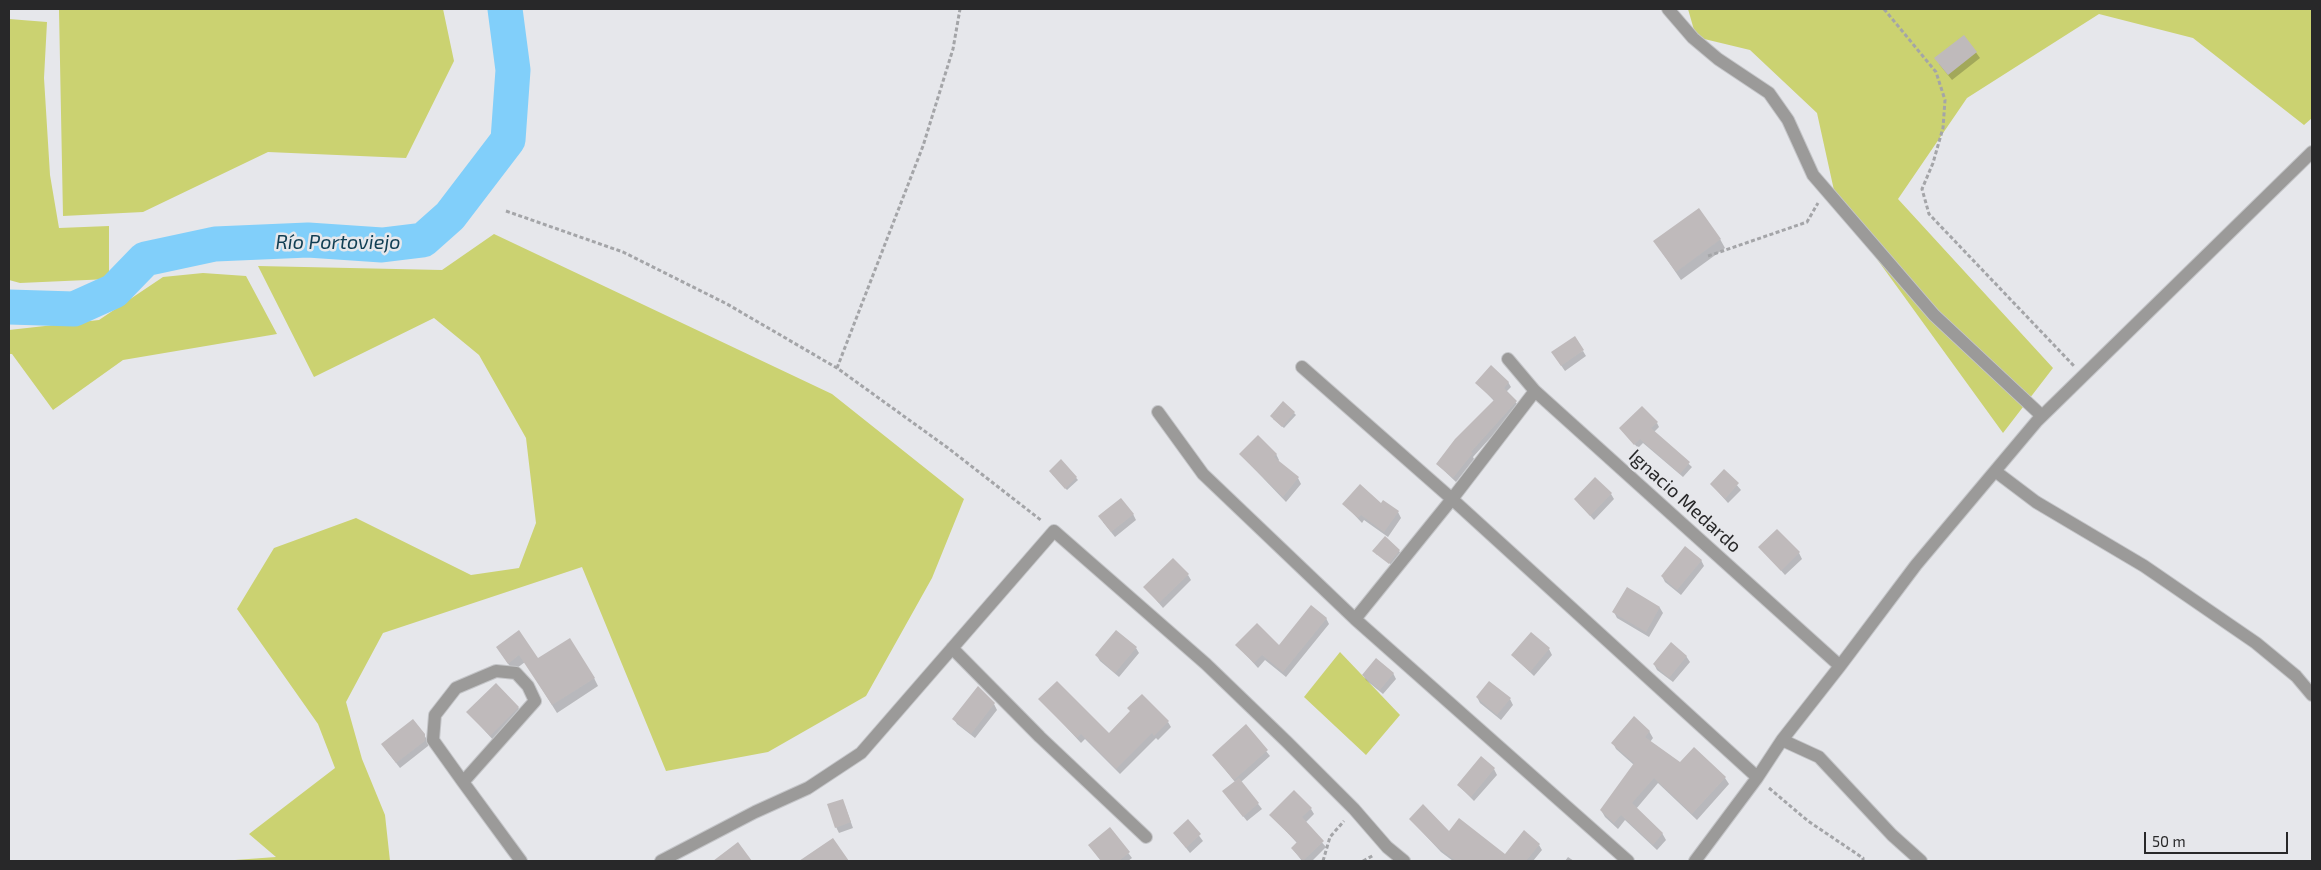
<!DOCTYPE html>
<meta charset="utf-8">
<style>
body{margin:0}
#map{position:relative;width:2321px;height:870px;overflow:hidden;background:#e6e7eb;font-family:"Exo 2",sans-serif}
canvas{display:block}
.frame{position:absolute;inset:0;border:10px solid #282829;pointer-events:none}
.scale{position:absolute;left:2144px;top:832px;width:144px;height:22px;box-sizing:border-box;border:2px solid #282829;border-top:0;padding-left:6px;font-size:15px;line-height:18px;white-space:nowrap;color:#282829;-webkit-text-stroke:4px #e6e7eb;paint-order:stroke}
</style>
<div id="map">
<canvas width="2321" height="870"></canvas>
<div class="frame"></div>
<div class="scale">50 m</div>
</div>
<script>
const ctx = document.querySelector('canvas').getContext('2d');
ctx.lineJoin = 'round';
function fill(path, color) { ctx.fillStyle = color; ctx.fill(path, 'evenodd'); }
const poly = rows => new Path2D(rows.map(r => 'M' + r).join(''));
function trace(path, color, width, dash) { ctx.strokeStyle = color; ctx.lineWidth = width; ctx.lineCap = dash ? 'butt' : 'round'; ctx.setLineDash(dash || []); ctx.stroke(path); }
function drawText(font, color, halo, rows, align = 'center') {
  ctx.font = font + ' "Exo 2",sans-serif'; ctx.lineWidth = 5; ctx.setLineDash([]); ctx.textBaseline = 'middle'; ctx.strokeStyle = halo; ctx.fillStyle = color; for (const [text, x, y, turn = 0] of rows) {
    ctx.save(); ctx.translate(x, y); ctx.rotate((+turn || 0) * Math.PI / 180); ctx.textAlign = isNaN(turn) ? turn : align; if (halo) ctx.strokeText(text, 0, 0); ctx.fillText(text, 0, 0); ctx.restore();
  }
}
const green = poly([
 [47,9,443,9,454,61,406,158,268,152,143,212,63,216,59,10],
 [1688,9,2312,9,2312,118,2304,125,2193,38,2099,14,1967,98,1898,199,2053,368,2003,433,1837,204,1817,113,1750,50,1696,37],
 [9,19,47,22,44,78,50,175,59,228,109,226,109,279,20,283,9,280],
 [494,234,832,394,964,499,932,578,866,696,768,752,666,771,582,567,383,633,346,702,362,759,385,815,390,861,221,861,276,857,249,834,335,768,318,724,237,609,274,548,356,518,471,575,519,568,536,523,526,438,479,355,434,318,314,377,258,266,442,270],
 [203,273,246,276,277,334,123,360,53,410,12,354,9,354,9,330,99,320,163,277],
 [1340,652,1400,715,1366,755,1304,697]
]);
const shadow = poly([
 [1964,36,1980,58,1952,80,1939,64],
 [1720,239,1725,248,1681,280,1655,242],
 [1583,351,1586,356,1565,371,1556,358],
 [1508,382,1511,387,1506,392,1519,406,1473,457,1474,459,1456,482,1437,464,1494,401,1477,383],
 [1294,413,1296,415,1284,428,1273,419],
 [1657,423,1659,427,1654,432,1692,467,1683,477,1643,443,1638,448,1620,428],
 [1276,454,1279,460,1278,462,1298,478,1301,484,1286,502,1241,455],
 [1061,461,1078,480,1067,490,1052,474],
 [1724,470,1741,490,1728,503,1711,484],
 [1611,494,1614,499,1594,520,1575,499],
 [1344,504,1381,504,1398,512,1401,518,1388,537,1364,520,1362,523],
 [1133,514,1136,520,1115,537,1103,522],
 [1760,547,1799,553,1802,559,1785,575],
 [1374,551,1399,551,1403,556,1394,567,1377,553,1377,555],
 [1701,560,1704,566,1681,595,1665,582,1662,576],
 [1188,575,1191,580,1163,608,1145,587],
 [1627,589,1660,608,1663,613,1649,637,1617,618,1614,612],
 [1326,618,1329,624,1286,677,1265,660,1258,668,1237,645,1279,647],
 [1531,634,1549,649,1552,655,1534,676,1512,655],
 [497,647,594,678,598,686,557,713,525,662,513,671],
 [1136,648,1139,653,1119,677,1100,661,1097,656],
 [1686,656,1690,662,1673,682,1657,670,1654,664],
 [1393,673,1396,679,1383,694,1366,680,1363,675],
 [1477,697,1510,699,1513,705,1501,720,1480,703],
 [1040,699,1109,735,1168,722,1171,727,1158,740,1156,738,1120,774,1085,739,1081,743],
 [994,704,997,710,975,738,957,724,954,719],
 [518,707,521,713,494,741,468,712],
 [1246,726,1270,756,1241,782,1262,809,1247,821,1224,792,1235,782,1213,755],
 [1649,731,1653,738,1650,742,1680,764,1694,749,1725,778,1729,784,1697,820,1658,783,1636,809,1662,833,1666,840,1657,850,1625,820,1618,829,1605,817,1601,810,1634,765,1616,749,1613,743],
 [424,735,428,741,428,746,400,768,386,750],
 [1494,769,1497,775,1474,801,1458,785],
 [845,806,853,828,839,833,836,827],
 [1311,809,1314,814,1305,823,1326,847,1312,861,1302,861,1292,848,1297,843,1271,815],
 [1410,819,1505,856,1539,845,1542,850,1533,861,1475,861,1472,859,1471,861,1453,861,1441,852],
 [1188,821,1203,841,1190,853,1174,833],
 [1110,829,1132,858,1128,861,1101,861,1093,850],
 [1568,857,1574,861,1565,861]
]);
const river = poly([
 [9,307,74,309,114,291,145,259,215,244,308,240,382,245,423,240,450,216,508,140,513,70,505,9]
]);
const building = poly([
 [1964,35,1977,52,1948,75,1934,58],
 [1699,208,1721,239,1676,272,1653,241],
 [1575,336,1584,350,1561,366,1551,352],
 [1491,365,1509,382,1504,388,1517,401,1471,452,1473,453,1453,478,1436,464,1455,439,1494,400,1475,383],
 [1283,401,1295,412,1282,427,1270,416],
 [1642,406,1658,422,1651,428,1690,462,1680,474,1640,439,1634,445,1619,428],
 [1258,435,1277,454,1274,457,1299,477,1283,497,1239,454],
 [1061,459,1077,477,1065,489,1049,471],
 [1724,469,1739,483,1725,499,1710,484],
 [1595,477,1612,493,1590,516,1574,499],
 [1360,484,1381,503,1383,500,1399,511,1384,532,1361,515,1358,518,1342,504],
 [1121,498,1134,514,1111,532,1098,516],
 [1777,529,1800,552,1781,571,1758,547],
 [1385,536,1400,550,1389,564,1372,551],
 [1685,546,1702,560,1677,590,1661,576],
 [1173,558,1189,574,1159,603,1143,587],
 [1627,587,1660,607,1646,632,1612,612],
 [1311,605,1327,618,1283,672,1262,655,1254,663,1235,645,1257,623,1279,645],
 [519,630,538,658,570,638,595,678,552,705,519,655,508,664,496,647],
 [1116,630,1137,647,1115,673,1095,655],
 [1531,632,1550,648,1530,672,1511,655],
 [1671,642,1687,656,1669,678,1653,664],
 [1376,658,1394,673,1380,690,1362,675],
 [1057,681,1109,733,1130,711,1127,708,1142,694,1169,721,1154,736,1152,733,1116,769,1081,734,1077,738,1038,699],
 [1489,681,1511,698,1497,715,1476,697],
 [496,683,519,707,490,736,466,712],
 [978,686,995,703,971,734,952,719],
 [1634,716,1650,731,1645,737,1680,762,1694,747,1726,777,1692,814,1654,778,1632,803,1663,833,1653,845,1621,815,1614,823,1600,810,1634,763,1611,743],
 [413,719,425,734,425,741,396,763,381,744],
 [1246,724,1268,750,1234,780,1212,755],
 [1481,756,1495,768,1471,797,1457,785],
 [1239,778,1259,803,1243,817,1222,791],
 [1294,790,1312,808,1302,817,1324,841,1303,861,1291,848,1297,842,1269,815],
 [843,799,851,822,835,828,827,804],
 [1423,804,1449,831,1459,818,1505,854,1524,830,1540,844,1526,861,1456,861,1437,847,1409,819],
 [1188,819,1201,834,1186,848,1173,833],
 [1110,827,1130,852,1119,861,1101,861,1088,845],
 [833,838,849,861,799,861],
 [738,842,752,861,713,861]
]);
const path = poly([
 [1884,9,1936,72,1945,100,1943,128,1933,163,1922,189,1929,214,2074,366],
 [506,211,623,252,727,304,837,368,948,448,1042,521],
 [1708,256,1807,222,1818,203],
 [837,368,923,146,953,49,960,9],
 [1769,788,1808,821,1863,858,1863,861],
 [1323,861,1330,837,1344,821],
 [1363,861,1374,855]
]);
const minor = poly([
 [1668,9,1693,38,1718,59,1769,93,1788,120,1813,175,1934,315,2042,416],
 [1508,359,1535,391,1840,666],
 [1302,367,1452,499,1757,777],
 [1158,412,1203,474,1355,619,1628,861],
 [1995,471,2036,502,2144,566,2256,643,2296,676,2312,695],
 [1355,619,1452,499,1535,391],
 [952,648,1040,737,1146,837],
 [1782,740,1819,757,1892,835,1921,861],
 [463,782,535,701,528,686,516,673,496,671,456,688,435,715,433,740,463,782,521,861],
 [661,861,755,812,808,788,861,753,1054,531,1206,664,1287,742,1354,809,1387,847,1404,861],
 [1695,861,1757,778,1782,740,1840,666,1916,565,2037,421,2312,152]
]);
const streetNames = [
 ["Ignacio Medardo",1685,501,42]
];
const waterNames = [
 ["Río Portoviejo",338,242]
];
fill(green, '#cbd271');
fill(shadow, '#0003');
trace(river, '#81cffa', 35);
fill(building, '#bfbabb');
trace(minor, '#c4c5c8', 14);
trace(path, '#a4a5a8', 3, [4, 2.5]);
trace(minor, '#9b9a99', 12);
drawText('19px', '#282829', '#e6e7eb', streetNames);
drawText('italic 20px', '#113e53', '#e6e7eb', waterNames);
</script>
